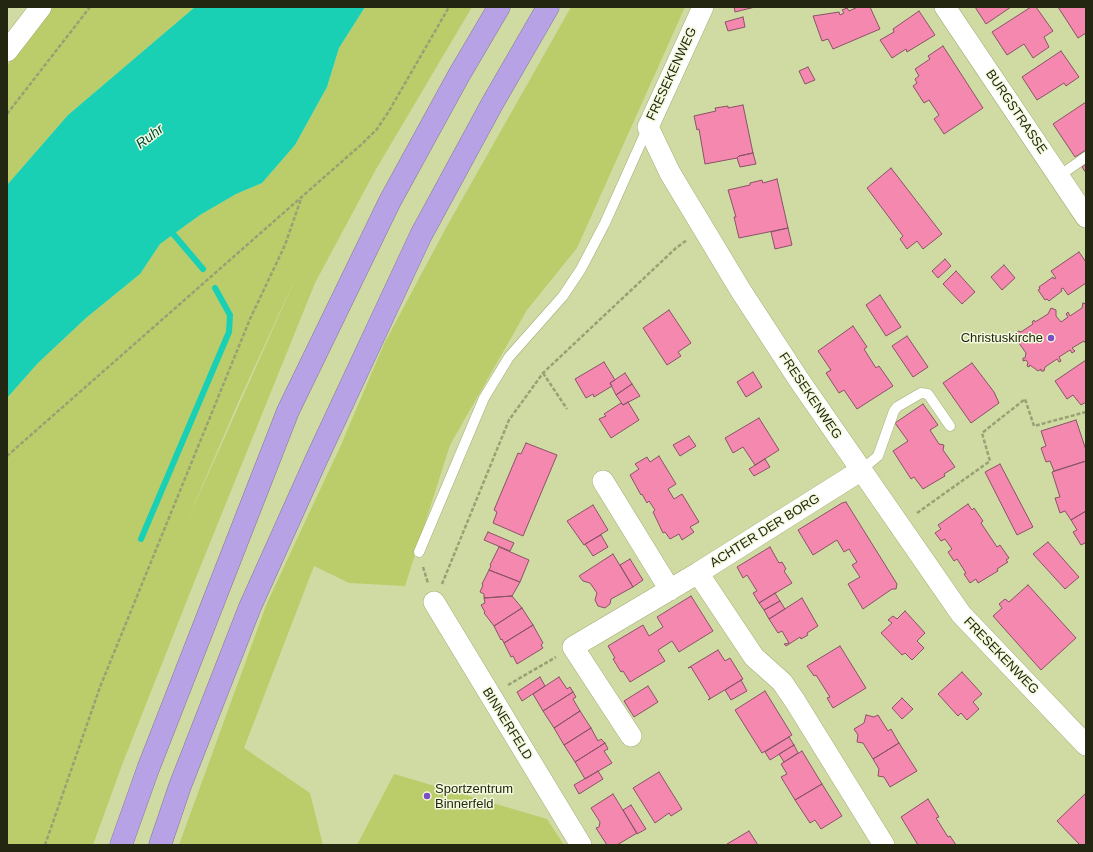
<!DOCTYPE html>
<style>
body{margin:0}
#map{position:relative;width:1093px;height:852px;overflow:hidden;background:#cfdba3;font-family:Arial,sans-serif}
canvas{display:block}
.frame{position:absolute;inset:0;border:8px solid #232711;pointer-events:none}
</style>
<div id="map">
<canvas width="1093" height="852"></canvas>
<div class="frame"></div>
</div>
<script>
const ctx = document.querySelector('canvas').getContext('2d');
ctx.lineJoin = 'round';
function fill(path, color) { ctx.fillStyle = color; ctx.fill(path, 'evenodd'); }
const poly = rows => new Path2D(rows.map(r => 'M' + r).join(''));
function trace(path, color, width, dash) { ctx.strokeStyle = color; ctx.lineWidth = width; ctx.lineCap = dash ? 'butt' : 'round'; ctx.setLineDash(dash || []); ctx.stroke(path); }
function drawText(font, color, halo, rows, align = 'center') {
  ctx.font = font + ' Arial,sans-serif'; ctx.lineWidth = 3; ctx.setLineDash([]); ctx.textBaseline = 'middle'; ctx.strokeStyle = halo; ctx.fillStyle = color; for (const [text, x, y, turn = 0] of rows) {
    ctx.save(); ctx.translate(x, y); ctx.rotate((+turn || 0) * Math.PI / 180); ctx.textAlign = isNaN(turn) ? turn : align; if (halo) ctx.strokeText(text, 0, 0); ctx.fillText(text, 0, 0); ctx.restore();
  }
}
const green = poly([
 [53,7,195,7,68,115,7,185,7,66],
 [365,7,472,7,375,171,315,283,195,580,122,765,93,845,7,845,7,398,38,363,86,318,140,274,160,244,200,215,236,194,262,183,295,145,327,87,339,48],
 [301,266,185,526,238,403],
 [571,7,685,7,577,248,527,310,450,445,405,586,349,583,314,566,244,748,310,793,323,845,179,845,267,603,341,445,384,344,447,226],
 [394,774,547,819,564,845,357,845]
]);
const water = poly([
 [195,7,365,7,339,48,327,87,295,145,262,183,236,194,200,215,160,244,140,274,86,318,38,363,7,398,7,185,68,115]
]);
const stream = poly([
 [169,229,203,269],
 [141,539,229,332,230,315,215,288]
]);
const building = poly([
 [734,7,755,7,735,12,734,7],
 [858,7,870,7,880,29,833,49,828,39,822,41,813,16,839,12,840,15,844,13,842,10,847,8,849,11,858,7],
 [975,7,1011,7,986,24,975,7],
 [1031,7,1036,7,1053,31,1044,37,1049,47,1033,58,1024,44,1007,55,992,32,1031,7],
 [1058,7,1086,7,1086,33,1078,38,1058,7],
 [919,11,935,35,907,52,906,49,892,58,880,40,894,32,893,29,919,11],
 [743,17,745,27,728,31,725,22,743,17],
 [943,46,983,108,944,134,934,119,939,115,929,100,924,103,913,86,917,83,915,79,919,76,915,69,930,59,928,56,943,46],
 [1061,51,1079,77,1066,86,1064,83,1037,100,1022,77,1061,51],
 [808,67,815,80,805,84,799,71,808,67],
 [1086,102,1086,150,1075,157,1053,124,1086,102],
 [743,105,753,153,739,156,737,158,705,164,699,129,697,130,694,116,716,111,715,108,728,106,728,108,743,105],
 [753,153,756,164,740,167,737,158,739,156,753,153],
 [1086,164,1086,173,1082,167,1086,164],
 [891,168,942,234,923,249,917,241,907,249,900,239,903,236,867,188,891,168],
 [777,179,788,228,739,238,734,217,736,217,728,190,750,185,750,183,762,180,763,183,777,179],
 [788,228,792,245,775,249,771,232,788,228],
 [1079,252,1086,262,1086,283,1068,295,1063,288,1061,289,1062,291,1049,301,1047,299,1045,300,1038,290,1040,289,1039,287,1053,277,1054,279,1056,278,1051,271,1079,252],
 [945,259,951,266,938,278,932,271,945,259],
 [1004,265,1015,278,1002,290,991,277,1004,265],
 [956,271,975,292,962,304,943,284,956,271],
 [880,295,901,327,886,336,866,305,880,295],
 [1083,303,1086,304,1086,344,1084,341,1072,348,1075,351,1072,353,1070,350,1059,357,1061,361,1059,362,1057,359,1045,367,1044,371,1041,371,1041,369,1038,371,1030,365,1029,367,1027,366,1028,363,1026,360,1023,361,1023,358,1025,358,1026,353,1014,336,1018,331,1021,332,1033,324,1032,322,1034,320,1035,322,1048,314,1051,308,1056,310,1056,316,1061,322,1068,317,1066,314,1068,312,1070,316,1082,308,1083,303],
 [669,310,691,343,678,352,681,356,667,365,643,328,669,310],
 [853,326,867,347,864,349,876,368,879,366,893,386,857,409,844,390,839,393,826,373,831,370,818,351,853,326],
 [907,336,928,367,913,377,892,346,907,336],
 [1086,360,1086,402,1081,405,1073,395,1067,399,1055,381,1086,360],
 [604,362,615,380,610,383,612,386,594,397,593,394,586,398,575,379,604,362],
 [972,363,994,392,999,403,971,423,943,383,972,363],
 [753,372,762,387,746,397,737,382,753,372],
 [625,373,632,384,616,395,610,383,625,373],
 [632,384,640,396,623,405,616,395,632,384],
 [628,402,639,420,611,438,599,419,606,416,604,414,621,403,623,405,628,402],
 [923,404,938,425,930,430,939,444,944,445,943,450,955,467,944,474,945,476,923,489,914,477,911,479,893,451,908,441,895,423,923,404],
 [759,418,779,450,755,465,743,447,733,453,725,438,759,418],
 [1076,420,1086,450,1086,461,1054,471,1050,461,1046,462,1041,448,1046,446,1041,431,1076,420],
 [689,436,696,446,680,456,673,445,689,436],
 [526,443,557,455,523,536,493,523,497,512,494,510,518,453,521,454,526,443],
 [659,456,676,484,668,489,674,499,682,494,699,522,690,527,694,532,682,540,679,534,670,539,665,532,663,533,653,512,655,510,649,501,647,503,642,494,641,495,630,475,639,469,635,464,647,457,650,462,659,456],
 [765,459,770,467,754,476,749,469,765,459],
 [1086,461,1086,511,1071,520,1065,511,1060,513,1055,498,1060,497,1052,472,1086,461],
 [1000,464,1033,527,1017,535,985,472,1000,464],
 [846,502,897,584,896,589,892,589,863,609,848,584,860,577,852,565,857,562,849,549,844,552,837,540,813,555,798,530,842,503,846,502],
 [968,504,972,510,974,508,983,521,981,523,997,547,1000,545,1009,558,1006,560,1008,562,997,569,998,571,978,583,976,579,970,583,964,574,966,573,957,559,954,561,948,552,952,549,945,539,941,541,935,533,941,529,938,525,968,504],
 [593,505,608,530,584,545,567,521,593,505],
 [1086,511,1086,544,1085,543,1081,545,1073,532,1077,530,1071,520,1086,511],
 [488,532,514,543,510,551,484,540,488,532],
 [601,535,608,547,593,556,585,544,601,535],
 [1048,542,1079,577,1065,589,1033,554,1048,542],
 [499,547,529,560,520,582,489,570,491,566,490,565,499,547],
 [770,547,779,563,782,562,786,569,784,571,792,583,759,603,753,593,757,591,747,575,743,578,737,567,770,547],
 [613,554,633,587,611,599,610,604,605,608,598,606,595,600,597,593,590,583,583,581,579,576,613,554],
 [630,559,643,580,633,587,620,565,630,559],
 [489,570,520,582,512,596,484,598,484,594,480,592,483,585,482,584,489,570],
 [1028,585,1076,638,1041,670,993,616,1002,608,999,604,1005,599,1009,602,1028,585],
 [775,593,780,601,764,610,759,603,775,593],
 [512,596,522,608,494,626,484,613,485,612,481,605,485,603,484,598,512,596],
 [691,596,713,631,679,652,672,641,658,650,665,661,630,682,623,671,621,672,613,659,615,658,608,646,643,625,649,636,663,627,657,617,691,596],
 [802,598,818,626,807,633,808,635,801,639,800,637,786,646,784,644,789,643,782,631,778,633,769,619,802,598],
 [780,601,785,609,769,619,764,610,780,601],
 [522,608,533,625,504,643,502,639,501,640,494,626,522,608],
 [905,611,925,633,917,641,924,648,912,660,905,653,902,655,881,633,892,623,888,620,893,616,897,619,905,611],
 [533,625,543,643,541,645,543,648,517,664,513,656,511,657,504,643,533,625],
 [840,646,866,688,833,708,827,698,830,697,816,675,814,676,807,666,840,646],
 [718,650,725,661,730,658,743,679,708,700,710,698,691,667,688,668,718,650],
 [962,672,982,694,973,702,979,709,967,720,961,713,958,716,938,694,962,672],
 [540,677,545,686,522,701,517,692,540,677],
 [559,677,567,689,570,687,573,692,543,711,533,694,559,677],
 [741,680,747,691,731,700,725,690,741,680],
 [648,686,658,702,634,717,624,701,648,686],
 [765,691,792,735,762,753,735,710,765,691],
 [573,692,576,697,573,699,580,711,554,728,543,711,573,692],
 [902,698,913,709,902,719,892,708,902,698],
 [580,711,591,728,564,745,554,728,580,711],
 [866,715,874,717,878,715,888,731,891,729,899,743,873,759,863,743,857,742,858,735,854,729,864,723,866,715],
 [591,728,598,741,601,739,605,743,575,762,564,745,591,728],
 [789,737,794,745,770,760,765,752,789,737],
 [605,743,608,749,604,751,612,763,585,779,575,762,605,743],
 [899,743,917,771,890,787,884,777,878,776,879,769,873,759,899,743],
 [794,745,798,753,784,762,779,754,794,745],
 [802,751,822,784,795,800,781,777,787,774,781,764,802,751],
 [598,771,603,779,579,794,574,785,598,771],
 [659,772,682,809,671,816,669,813,655,823,633,788,659,772],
 [822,784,842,816,821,829,815,820,810,823,795,800,822,784],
 [1086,793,1086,845,1080,845,1057,821,1086,793],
 [613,794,637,833,617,845,607,845,596,828,599,827,600,822,591,808,613,794],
 [928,799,939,817,936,818,948,837,950,836,956,845,918,845,901,817,928,799],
 [631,805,646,829,637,834,623,810,631,805],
 [749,831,758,845,728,845,727,844,749,831]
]);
const path = poly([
 [7,114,90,7],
 [543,373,567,409],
 [7,456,363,143,377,129,389,111,449,7],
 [917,513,990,461,982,433,1025,399,1034,426,1086,412],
 [423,567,428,583],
 [442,584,509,420,543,373,676,248,687,240],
 [508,685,556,657],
 [45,845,100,687,250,319,285,245,302,196]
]);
const service = poly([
 [1059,176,1086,157],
 [860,471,878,456,894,411,897,407,921,393,928,394,950,426],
 [419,552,484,398,509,357,563,296,581,269,605,223,648,127]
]);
const minor = poly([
 [703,7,648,127,670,173,741,291,799,380,961,614,1086,745],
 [945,7,1086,217],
 [7,51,41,7],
 [603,481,670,590],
 [698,573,754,657,782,682,795,701,884,845],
 [434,602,581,845],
 [631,736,573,647,698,573,860,471]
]);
const motorway = poly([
 [121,845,148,769,288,411,390,201,459,75,499,7],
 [160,845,180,786,250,607,317,458,421,235,492,104,548,7]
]);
const markers = [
 [1051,338,4,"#7c4dc6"],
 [427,796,4,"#7c4dc6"]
];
const streetNames = [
 ["FRESEKENWEG",672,74,-65],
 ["BURGSTRASSE",1016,112,56],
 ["FRESEKENWEG",810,396,56],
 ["ACHTER DER BORG",765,531,-32],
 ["FRESEKENWEG",1001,656,46],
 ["BINNERFELD",507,724,58]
];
const poiNames = [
 ["Christuskirche",1043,338],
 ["Sportzentrum",435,789,"left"],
 ["Binnerfeld",435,804,"left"]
];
const waterNames = [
 ["Ruhr",150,137,-37]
];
fill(green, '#bbcd6a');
fill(water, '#19d0b4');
trace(stream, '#19d0b4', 6);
fill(building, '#f488af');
trace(building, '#895366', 1);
trace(service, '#a1ad76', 11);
trace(minor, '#a1ad76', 22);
trace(motorway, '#83779b', 23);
trace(path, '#98a174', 2.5, [4, 2]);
trace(service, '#fff', 10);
trace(minor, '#fff', 21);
trace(motorway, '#b7a2e6', 22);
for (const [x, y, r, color] of markers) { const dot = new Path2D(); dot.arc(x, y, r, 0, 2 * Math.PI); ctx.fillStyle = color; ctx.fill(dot); trace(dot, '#f2f9dc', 1.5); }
drawText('13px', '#232711', '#f2f9dc', streetNames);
drawText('13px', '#232711', '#f2f9dc', poiNames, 'right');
drawText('italic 14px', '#00493e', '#f2f9dc', waterNames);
</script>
